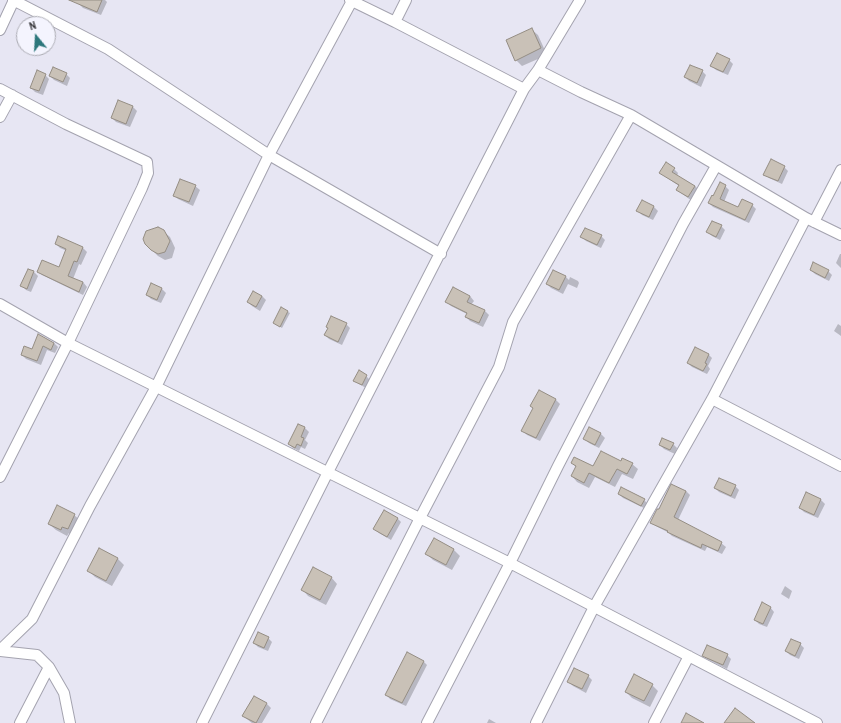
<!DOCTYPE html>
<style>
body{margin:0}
#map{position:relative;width:841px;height:723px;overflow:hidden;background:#e7e6f3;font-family:"Archivo Narrow",sans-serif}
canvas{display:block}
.north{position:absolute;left:16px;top:16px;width:40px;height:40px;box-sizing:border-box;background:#f4f4fe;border:1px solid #aaaab2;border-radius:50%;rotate:342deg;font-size:11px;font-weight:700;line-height:16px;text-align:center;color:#3b3b3f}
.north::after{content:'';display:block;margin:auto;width:14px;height:18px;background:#2d777c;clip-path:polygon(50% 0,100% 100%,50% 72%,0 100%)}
</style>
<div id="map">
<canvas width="841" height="723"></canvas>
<div class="north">N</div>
</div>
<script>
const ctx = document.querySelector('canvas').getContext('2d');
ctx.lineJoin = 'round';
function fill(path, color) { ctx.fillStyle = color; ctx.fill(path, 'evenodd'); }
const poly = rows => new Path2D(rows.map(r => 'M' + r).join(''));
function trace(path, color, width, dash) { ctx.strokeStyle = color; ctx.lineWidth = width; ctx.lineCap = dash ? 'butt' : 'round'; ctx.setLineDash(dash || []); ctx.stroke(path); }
const shadow = poly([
 [81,0,105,0,107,2,101,15,83,8,79,4],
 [531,29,538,35,547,55,522,66,516,60],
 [729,60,733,64,728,75,716,70,712,66],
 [702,71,706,75,701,87,689,81,685,77],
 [66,74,70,78,67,86,54,80,50,76],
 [45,75,49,79,43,95,35,92,31,88],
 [119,101,133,107,137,111,130,127,116,122,112,118],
 [784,167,788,171,782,184,769,178,765,174],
 [674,169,678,173,677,176,695,186,699,190,692,201,677,190,679,186,660,173],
 [195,186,200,190,193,206,178,199,174,195],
 [725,186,729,190,724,202,738,209,752,205,756,209,749,223,713,207,709,203],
 [654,207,658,211,653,220,642,215,638,211],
 [721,226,725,230,720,240,712,236,708,232],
 [163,231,170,237,175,248,172,258,165,260,158,256,146,244],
 [601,236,605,240,601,248,586,241,582,237],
 [56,244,83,248,87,252,81,265,79,264,73,279,83,282,87,287,83,295,42,275,38,271,59,268,67,251,60,248],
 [840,254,841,254,841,268,836,263],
 [28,270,34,272,38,276,31,292,26,290,22,286],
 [811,270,828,271,832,275,829,281,815,274],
 [554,271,566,277,569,280,570,277,578,281,579,283,577,288,568,284,563,294,551,288,547,284],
 [453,288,470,296,474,301,471,305,485,311,489,315,483,327,470,321,466,317,467,314,451,306,447,302],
 [162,289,166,293,161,303,151,299,147,295],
 [262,296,266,300,260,311,252,306,248,302],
 [282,309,290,313,282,328,274,323],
 [346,324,350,328,342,345,329,339,325,335],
 [838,324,841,326,841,336,834,331],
 [39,335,54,343,58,347,55,353,47,350,41,365,26,359,22,355,33,350],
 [708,354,712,358,708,366,710,369,707,374,692,367,688,363],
 [366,376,370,380,366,388,359,384,355,380],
 [539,391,556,400,560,404,540,441,527,435,523,431,534,408],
 [299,425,305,428,309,432,305,440,308,443,305,449,301,447,299,451,293,448,289,444],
 [590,429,601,434,605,438,599,448,589,443,585,439],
 [673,444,677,448,675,454,664,449,660,445],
 [621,462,632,464,638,469,633,479,622,474,615,487,595,477,589,488,577,482,572,476,576,467,572,463,594,468],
 [735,486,739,490,735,499,719,492,715,488],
 [686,491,690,495,678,520,721,543,726,547,722,554,707,547,705,551,672,536,669,533,656,526,652,522],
 [619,494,644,500,648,504,646,509,623,498],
 [806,494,821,500,825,504,818,518,804,512,800,508],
 [74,515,81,521,74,535,69,533,67,536,56,530,49,524],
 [397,518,401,522,391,540,379,533,375,529],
 [453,549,460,556,452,570,433,560,427,554],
 [100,550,118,559,124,565,112,586,95,577,88,570],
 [331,577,337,584,326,605,308,596,302,589],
 [785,586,792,591,789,599,781,594],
 [770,607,774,612,767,627,759,624,755,620],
 [268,638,272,642,268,651,258,647,254,643],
 [800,644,804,648,799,659,790,655,786,651],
 [703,655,727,655,731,659,727,669,707,659],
 [423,661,427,665,406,706,390,699,386,694,394,678],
 [588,676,592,680,586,693,573,686,569,682],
 [652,685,658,691,650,707,632,698,626,692],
 [254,697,267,704,271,708,262,723,252,723,243,716],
 [489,719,496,723,487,723]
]);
const building = poly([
 [69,0,102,0,97,12,69,0],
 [532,28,541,48,515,61,506,40,532,28],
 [717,53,730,59,723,72,710,66,717,53],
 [690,65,703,70,697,83,684,77,690,65],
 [53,67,67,73,63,82,49,76,53,67],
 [37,70,46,74,39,91,30,88,37,70],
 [118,100,133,106,126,124,111,118,118,100],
 [771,159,785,166,778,181,763,175,771,159],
 [666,162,675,168,672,172,695,186,688,197,676,190,679,185,659,173,666,162],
 [180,179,196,185,189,202,173,196,180,179],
 [720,182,726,185,720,199,738,207,742,199,753,204,745,220,708,203,712,195,713,196,720,182],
 [642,200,654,206,649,217,636,211,642,200],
 [712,221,722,225,716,237,706,232,712,221],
 [158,227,164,230,170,241,165,252,158,254,151,250,145,244,143,239,146,231,158,227],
 [585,228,602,235,597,245,580,237,585,228],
 [58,236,83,247,77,262,74,261,68,276,83,282,79,292,37,272,42,260,59,267,66,249,55,244,58,236],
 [813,262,829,270,825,278,810,270,813,262],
 [28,269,34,271,27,289,20,286,28,269],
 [553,270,566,276,559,290,546,284,553,270],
 [151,283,162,288,157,300,146,295,151,283],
 [453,287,470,296,467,302,485,310,479,323,465,317,467,313,445,302,453,287],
 [253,291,262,296,256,307,247,302,253,291],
 [281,307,288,311,280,327,273,323,281,307],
 [331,316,347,323,338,342,324,335,328,328,326,327,331,316],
 [38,334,54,343,51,350,43,346,37,361,21,355,24,346,32,349,38,334],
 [695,347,709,354,705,363,707,364,703,371,687,363,695,347],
 [359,370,367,375,362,385,353,381,359,370],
 [539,390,556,399,536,438,521,431,533,408,530,406,539,390],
 [298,424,305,427,301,437,304,438,301,446,297,444,295,448,288,444,298,424],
 [589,427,601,433,595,445,583,439,589,427],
 [662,438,674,443,670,450,659,445,662,438],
 [601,451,621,461,622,458,633,463,627,474,617,469,609,483,589,473,584,483,571,476,576,466,571,463,574,457,593,466,601,451],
 [719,478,736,485,731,496,714,488,719,478],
 [671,484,686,491,674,517,722,542,718,551,702,544,701,548,667,532,668,531,650,523,657,509,659,509,671,484],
 [621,487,645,499,641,506,618,494,621,487],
 [806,492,821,499,814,515,799,508,806,492],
 [57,505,75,514,68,529,62,527,61,530,48,524,57,505],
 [384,510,398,518,387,537,373,529,384,510],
 [434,538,454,549,446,565,425,554,434,538],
 [99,548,118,558,106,581,87,571,99,548],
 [313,567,332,577,320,600,301,590,313,567],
 [762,602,771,607,763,624,754,620,762,602],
 [258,632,269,637,264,648,253,643,258,632],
 [791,639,801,643,795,656,785,651,791,639],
 [707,645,728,654,723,665,702,656,707,645],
 [407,652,424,661,402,703,385,695,407,652],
 [574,668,589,675,582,689,567,682,574,668],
 [634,674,653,684,644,701,625,692,634,674],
 [254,696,267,703,256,723,242,716,254,696],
 [735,708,755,723,724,723,735,708],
 [686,713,704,723,681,723,686,713]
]);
const street = poly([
 [13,0,108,49,269,155,441,254],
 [350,0,395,22],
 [406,0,395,22,524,89],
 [0,30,14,0],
 [538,70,581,92,631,115,806,218,841,235],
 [0,89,66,124,147,162,148,173,142,188,68,343,0,477],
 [0,117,12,95],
 [814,222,841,170],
 [0,304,68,343,510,563,817,723],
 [712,399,841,466],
 [0,650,32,619,90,506,156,387,269,155,352,1],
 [0,651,37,655,49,667,64,693,70,723],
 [20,723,49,667],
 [202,723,328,472,524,89,538,70,580,0],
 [316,723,420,518,499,367,513,322,631,115],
 [427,723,510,563,558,466,683,224,716,166],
 [536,723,594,607,712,399,806,218],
 [654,723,689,656]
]);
fill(shadow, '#0003');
fill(building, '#c9c1b7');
trace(building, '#948d83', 1);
trace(street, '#a4a3af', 12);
trace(street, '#fff', 10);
</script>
